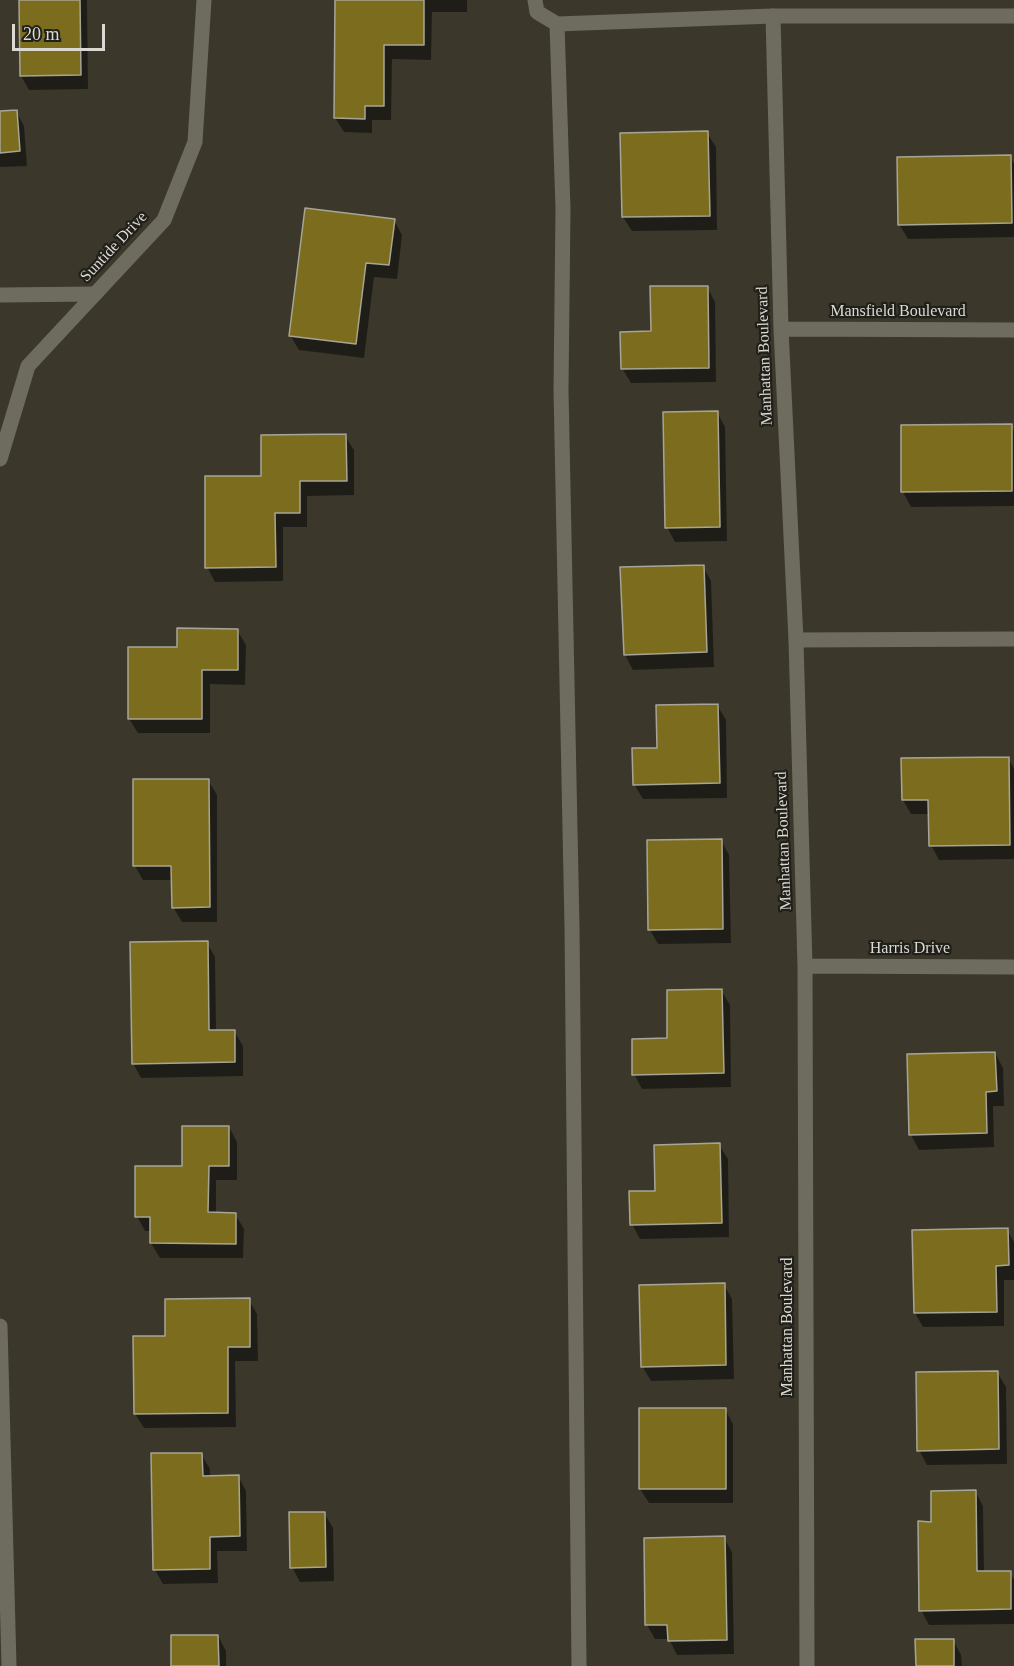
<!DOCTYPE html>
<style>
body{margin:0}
#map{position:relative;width:1014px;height:1666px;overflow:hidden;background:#3b382b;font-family:Georgia,serif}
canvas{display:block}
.scale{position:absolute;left:12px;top:24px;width:93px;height:27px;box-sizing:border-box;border:3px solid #dbdad2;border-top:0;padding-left:8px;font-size:18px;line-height:21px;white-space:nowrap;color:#dbdad2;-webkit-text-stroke:4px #201f19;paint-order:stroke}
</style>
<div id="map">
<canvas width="1014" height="1666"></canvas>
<div class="scale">20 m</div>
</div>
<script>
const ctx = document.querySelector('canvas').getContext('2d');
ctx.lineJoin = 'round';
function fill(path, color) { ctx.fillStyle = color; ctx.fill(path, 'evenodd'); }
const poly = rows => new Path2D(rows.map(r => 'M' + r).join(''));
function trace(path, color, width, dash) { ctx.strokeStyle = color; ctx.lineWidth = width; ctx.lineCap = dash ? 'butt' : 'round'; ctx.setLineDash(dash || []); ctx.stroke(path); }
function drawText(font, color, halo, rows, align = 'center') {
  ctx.font = font + ' Georgia,serif'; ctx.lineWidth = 4.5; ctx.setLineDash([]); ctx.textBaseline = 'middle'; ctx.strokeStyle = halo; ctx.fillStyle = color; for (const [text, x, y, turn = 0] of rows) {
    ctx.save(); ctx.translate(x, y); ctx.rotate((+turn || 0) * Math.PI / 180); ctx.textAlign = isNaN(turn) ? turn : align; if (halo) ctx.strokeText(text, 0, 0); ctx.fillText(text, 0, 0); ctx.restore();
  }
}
const shadow = poly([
 [20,0,87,0,88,89,29,90,21,76],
 [337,0,467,0,467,12,432,12,431,60,392,59,391,120,372,120,372,133,344,132,335,118],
 [16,111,24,126,27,166,0,167,0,113],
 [707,133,716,147,717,230,632,231,623,217],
 [1010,156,1014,164,1014,237,908,239,899,224],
 [394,220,402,235,397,279,374,277,364,358,299,350,290,335],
 [707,287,715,302,716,382,631,383,622,368,652,333],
 [717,412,725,427,727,541,675,542,667,527],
 [903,426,1011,426,1014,431,1014,506,911,507,903,492],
 [345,436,354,450,354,495,307,496,307,527,283,527,283,581,215,582,207,567,263,478],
 [703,567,711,581,714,667,633,670,625,655,622,569],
 [237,630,246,645,245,685,210,684,210,733,138,733,129,719,178,648],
 [717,705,726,720,727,798,643,799,634,784],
 [1008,758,1014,769,1014,859,939,860,931,845,930,814,911,814,903,800],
 [208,780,217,795,217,922,182,922,173,907,173,880,143,880,135,866],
 [721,840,729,855,731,943,658,944,650,930],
 [207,943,215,957,216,1031,234,1031,243,1046,243,1076,141,1078,133,1063],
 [721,990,730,1005,731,1087,642,1089,634,1074],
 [995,1053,1003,1068,1004,1106,993,1106,994,1147,919,1150,911,1135,908,1056],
 [229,1127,237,1142,237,1180,216,1180,216,1214,235,1214,244,1229,243,1258,160,1258,151,1243,151,1231,145,1231,137,1216],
 [719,1145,728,1159,729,1237,640,1239,632,1224],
 [1007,1230,1014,1242,1014,1280,1004,1280,1004,1326,923,1327,915,1313],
 [724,1285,732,1299,734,1379,651,1381,642,1366],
 [249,1300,257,1314,258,1361,235,1361,236,1427,144,1428,135,1414,166,1337],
 [997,1372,1006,1387,1007,1464,927,1465,919,1450],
 [725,1409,733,1424,733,1503,649,1503,640,1489],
 [201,1454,210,1469,210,1477,238,1476,246,1491,247,1551,217,1551,218,1583,163,1584,155,1570],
 [975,1491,983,1506,984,1573,1010,1573,1014,1580,1014,1624,929,1625,921,1610,933,1523],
 [324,1513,333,1528,334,1581,300,1582,292,1567],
 [724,1538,732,1552,734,1654,677,1655,669,1639,655,1639,647,1625],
 [218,1636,226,1651,226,1666,173,1666],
 [953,1640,961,1655,962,1666,917,1666]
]);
const building = poly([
 [19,0,80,0,81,75,20,76,19,0],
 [335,0,424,0,424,45,384,45,384,106,365,106,365,119,334,118,335,0],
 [17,110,20,151,0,153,0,111,17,110],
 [708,131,710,216,622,217,620,133,708,131],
 [1011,155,1012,223,898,225,897,157,1011,155],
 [305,208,395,219,389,265,366,263,356,344,289,336,305,208],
 [650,286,708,286,709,368,621,369,620,332,651,331,650,286],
 [718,411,720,527,665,528,663,412,718,411],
 [1012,424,1012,491,901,492,901,425,1012,424],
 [346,434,347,481,300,481,300,513,275,513,276,567,205,568,205,476,261,476,261,435,346,434],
 [704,565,707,652,624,655,620,567,704,565],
 [177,628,238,629,238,670,202,670,202,719,128,719,128,647,177,647,177,628],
 [718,704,720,783,633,785,632,748,657,748,656,705,718,704],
 [1009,757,1010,845,929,846,928,800,902,800,901,758,1009,757],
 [133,779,209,779,210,907,172,908,171,866,133,866,133,779],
 [722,839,723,929,648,930,647,840,722,839],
 [208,941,209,1030,235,1030,235,1062,132,1064,130,942,208,941],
 [722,989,724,1073,632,1075,632,1039,667,1038,667,990,722,989],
 [995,1052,997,1091,986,1092,987,1133,909,1135,907,1054,995,1052],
 [182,1126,229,1126,229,1166,209,1166,208,1212,236,1213,236,1244,150,1243,150,1217,135,1217,135,1166,182,1166,182,1126],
 [720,1143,722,1223,630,1225,629,1191,655,1191,654,1145,720,1143],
 [1008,1228,1009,1265,996,1266,997,1312,914,1313,912,1230,1008,1228],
 [725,1283,726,1365,641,1367,639,1285,725,1283],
 [250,1298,250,1347,228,1347,228,1413,134,1414,133,1336,165,1336,165,1299,250,1298],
 [998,1371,999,1449,917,1451,916,1372,998,1371],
 [639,1408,726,1408,726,1489,639,1489,639,1408],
 [151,1453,202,1453,203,1476,239,1475,240,1536,210,1537,210,1569,153,1570,151,1453],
 [976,1490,977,1571,1011,1571,1011,1609,919,1611,918,1521,931,1522,931,1491,976,1490],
 [289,1512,325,1512,326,1567,290,1568,289,1512],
 [725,1536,727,1640,668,1641,667,1625,645,1625,644,1538,725,1536],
 [171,1635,218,1635,219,1666,171,1666,171,1635],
 [915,1639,954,1639,954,1666,916,1666,915,1639]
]);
const lane = poly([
 [535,0,537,12,557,24,563,209,561,390,572,926,579,1666],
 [557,24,773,16,1014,16],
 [0,295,95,294],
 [796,640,1014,639]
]);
const street = poly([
 [773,16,781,329,796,640,805,966,807,1666],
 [781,329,1014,330],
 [0,459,28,366,164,220,195,142,204,0],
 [805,966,1014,967],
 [0,1326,9,1666]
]);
const streetNames = [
 ["Suntide Drive",114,247,-47],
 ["Mansfield Boulevard",898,312],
 ["Manhattan Boulevard",765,356,-92],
 ["Manhattan Boulevard",784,841,-92],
 ["Harris Drive",910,949],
 ["Manhattan Boulevard",788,1327,-90]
];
fill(shadow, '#0007');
fill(building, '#7c6d1e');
trace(building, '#a8a596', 1.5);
trace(lane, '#6e6c5e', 15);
trace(street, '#6e6c5e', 15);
drawText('16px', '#dbdad2', '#201f19', streetNames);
</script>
